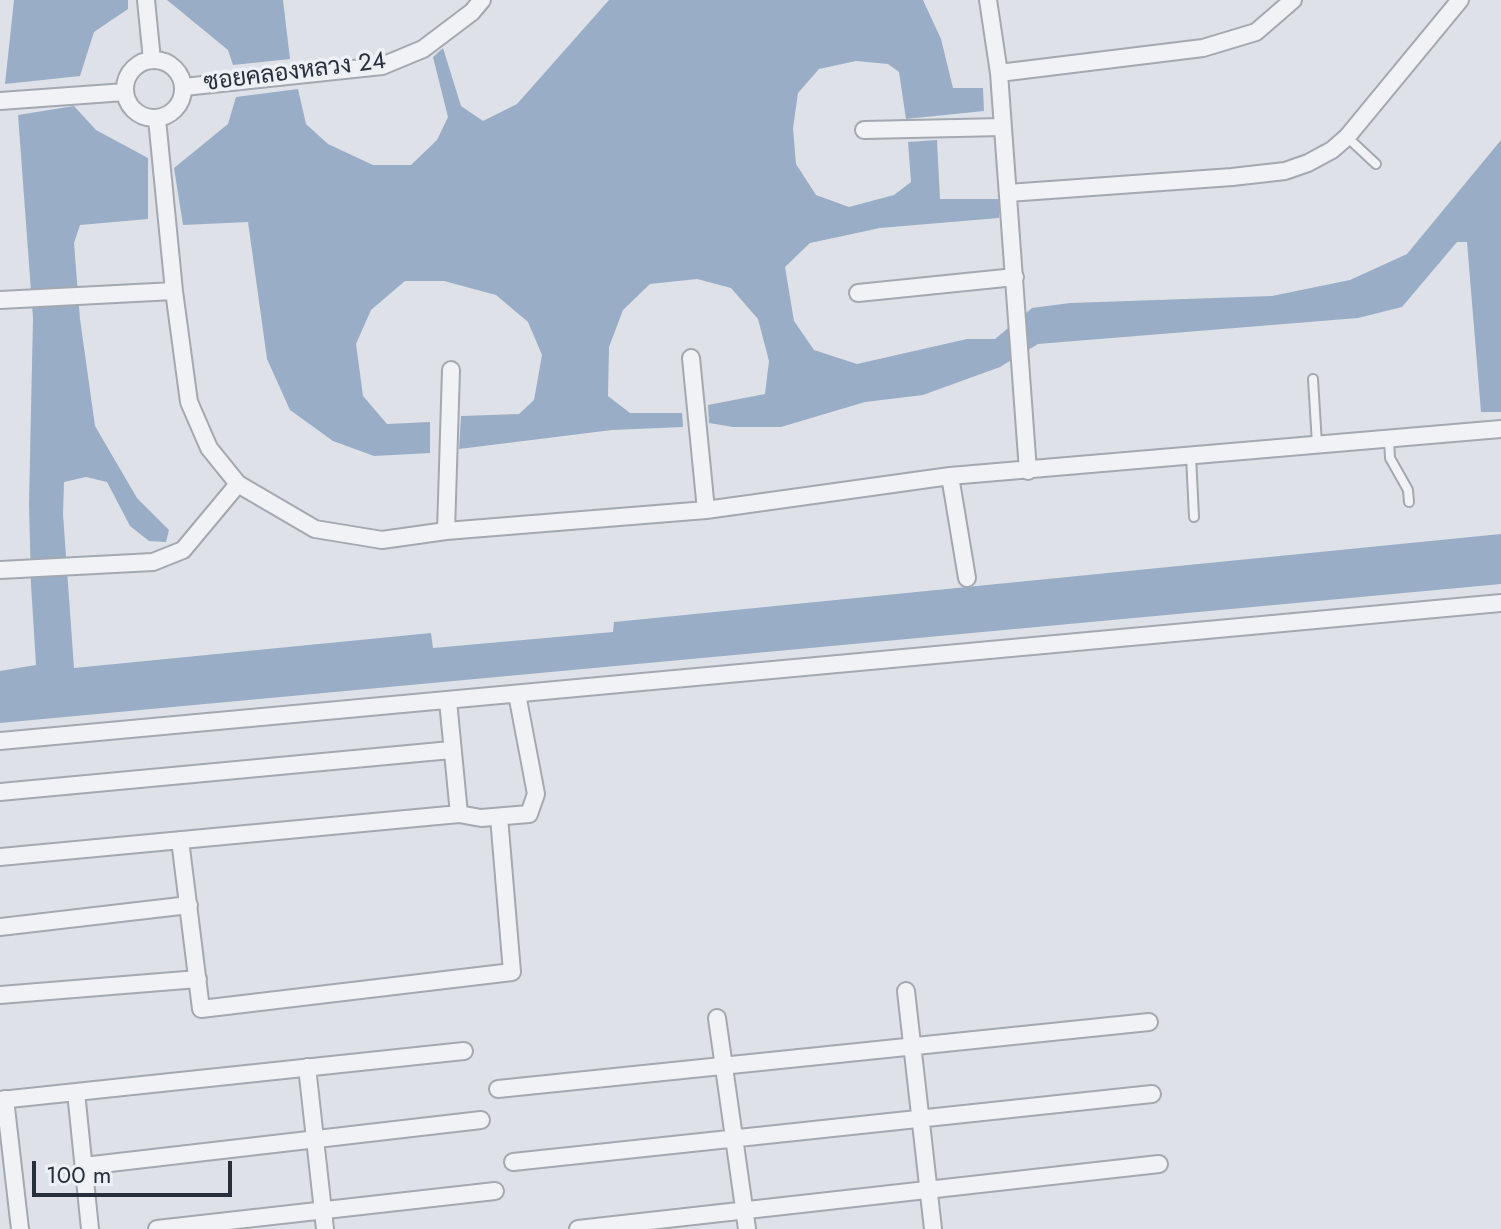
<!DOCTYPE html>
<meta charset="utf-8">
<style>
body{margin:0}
#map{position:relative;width:1501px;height:1229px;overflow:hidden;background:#dee1e7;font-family:Jost,sans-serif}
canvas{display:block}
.scale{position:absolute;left:32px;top:1161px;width:200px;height:36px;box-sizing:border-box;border:4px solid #272f3d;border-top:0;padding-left:10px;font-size:24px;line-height:28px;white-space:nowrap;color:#272f3d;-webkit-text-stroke:6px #edf0f4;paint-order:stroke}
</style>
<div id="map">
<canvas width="1501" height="1229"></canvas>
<div class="scale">100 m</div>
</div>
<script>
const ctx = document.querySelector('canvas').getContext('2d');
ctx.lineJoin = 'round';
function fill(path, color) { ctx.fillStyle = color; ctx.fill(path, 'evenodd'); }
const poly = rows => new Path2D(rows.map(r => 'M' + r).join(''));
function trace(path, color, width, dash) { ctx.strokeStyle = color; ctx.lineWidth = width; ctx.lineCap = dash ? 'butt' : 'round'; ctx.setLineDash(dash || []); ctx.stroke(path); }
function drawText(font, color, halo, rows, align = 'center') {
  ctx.font = font + ' Jost,Sarabun,sans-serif'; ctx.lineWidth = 7; ctx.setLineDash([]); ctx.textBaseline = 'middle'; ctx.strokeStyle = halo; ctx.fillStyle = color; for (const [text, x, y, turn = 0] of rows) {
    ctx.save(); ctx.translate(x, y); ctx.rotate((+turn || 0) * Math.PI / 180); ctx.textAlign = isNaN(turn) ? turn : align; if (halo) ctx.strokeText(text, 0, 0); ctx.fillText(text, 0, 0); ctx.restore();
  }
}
const water = poly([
 [14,0,128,0,128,9,94,32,80,76,5,84],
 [167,0,283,0,290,59,233,65,228,50],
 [609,0,923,0,941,39,953,88,983,88,984,111,906,119,899,72,888,64,856,61,819,69,798,93,793,128,796,164,816,195,849,207,894,195,911,182,908,142,937,140,940,199,999,199,999,218,880,228,810,243,785,267,794,321,814,350,857,364,967,339,995,339,1032,308,1070,303,1272,296,1350,280,1407,254,1501,140,1501,412,1481,412,1467,242,1457,242,1402,307,1358,318,1038,344,1000,367,923,395,865,402,781,427,733,427,709,423,708,405,765,394,769,361,758,319,731,288,697,279,650,284,623,310,609,347,608,396,630,413,682,413,683,427,612,430,459,449,461,416,519,414,534,400,542,355,528,322,496,295,444,281,405,281,371,310,356,344,363,396,387,424,430,422,430,453,374,456,333,441,290,410,267,359,248,222,183,225,174,168,228,124,236,97,298,89,306,124,328,144,373,165,411,165,437,140,448,117,433,57,443,48,461,106,483,121,517,104],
 [74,106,96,130,148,158,148,219,80,225,74,243,80,319,95,426,137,498,169,530,166,542,149,541,130,526,107,482,86,477,64,482,63,514,74,668,431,633,433,648,613,632,614,622,1501,534,1501,584,0,723,0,671,36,665,31,585,29,503,33,318,18,115]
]);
const lane = poly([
 [1347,137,1376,164],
 [1313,379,1317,444],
 [1389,440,1390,458,1408,490,1409,502],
 [1191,456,1194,517]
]);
const street = poly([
 [146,0,152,60],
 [988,0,999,73,1028,471],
 '125 89a29 29 0 1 1 58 0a29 29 0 1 1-58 0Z',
 [999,73,1203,48,1256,32,1293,0],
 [184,87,382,66,423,49,472,12,482,0],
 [0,101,125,92],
 [157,119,174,291,189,402,209,448,238,484,315,529,382,540,446,531,706,510,950,476,1501,429],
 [864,130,1003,127],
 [1008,193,1232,177,1285,171,1308,163,1332,150,1347,137,1460,0],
 [858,293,1015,277],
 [0,300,174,291],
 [691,358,706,510],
 [950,476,967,578],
 [446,531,451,370],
 [0,570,153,562,183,550,238,484],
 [448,701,459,814,481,818,529,814,536,794,517,694],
 [0,741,1501,603],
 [0,792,451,750],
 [180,840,201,1009,512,972,499,817],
 [0,857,459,814],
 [0,927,189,905],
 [906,991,933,1229],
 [0,995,198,979],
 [717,1018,747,1229],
 [307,1067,325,1229],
 [498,1089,1149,1022],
 [76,1092,464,1051],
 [5,1099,20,1229],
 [0,1100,76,1092,90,1229],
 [513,1162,1152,1094],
 [84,1166,481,1120],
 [157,1229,495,1191],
 [578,1229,1159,1164]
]);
const streetNames = [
 ["ซอยคลองหลวง 24",295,73,-7]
];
fill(water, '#99aec6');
trace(lane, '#a3a8b1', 12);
trace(street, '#a3a8b1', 20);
trace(lane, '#f0f2f5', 8);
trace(street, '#f0f2f5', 16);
drawText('24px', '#272f3d', '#edf0f4', streetNames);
</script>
